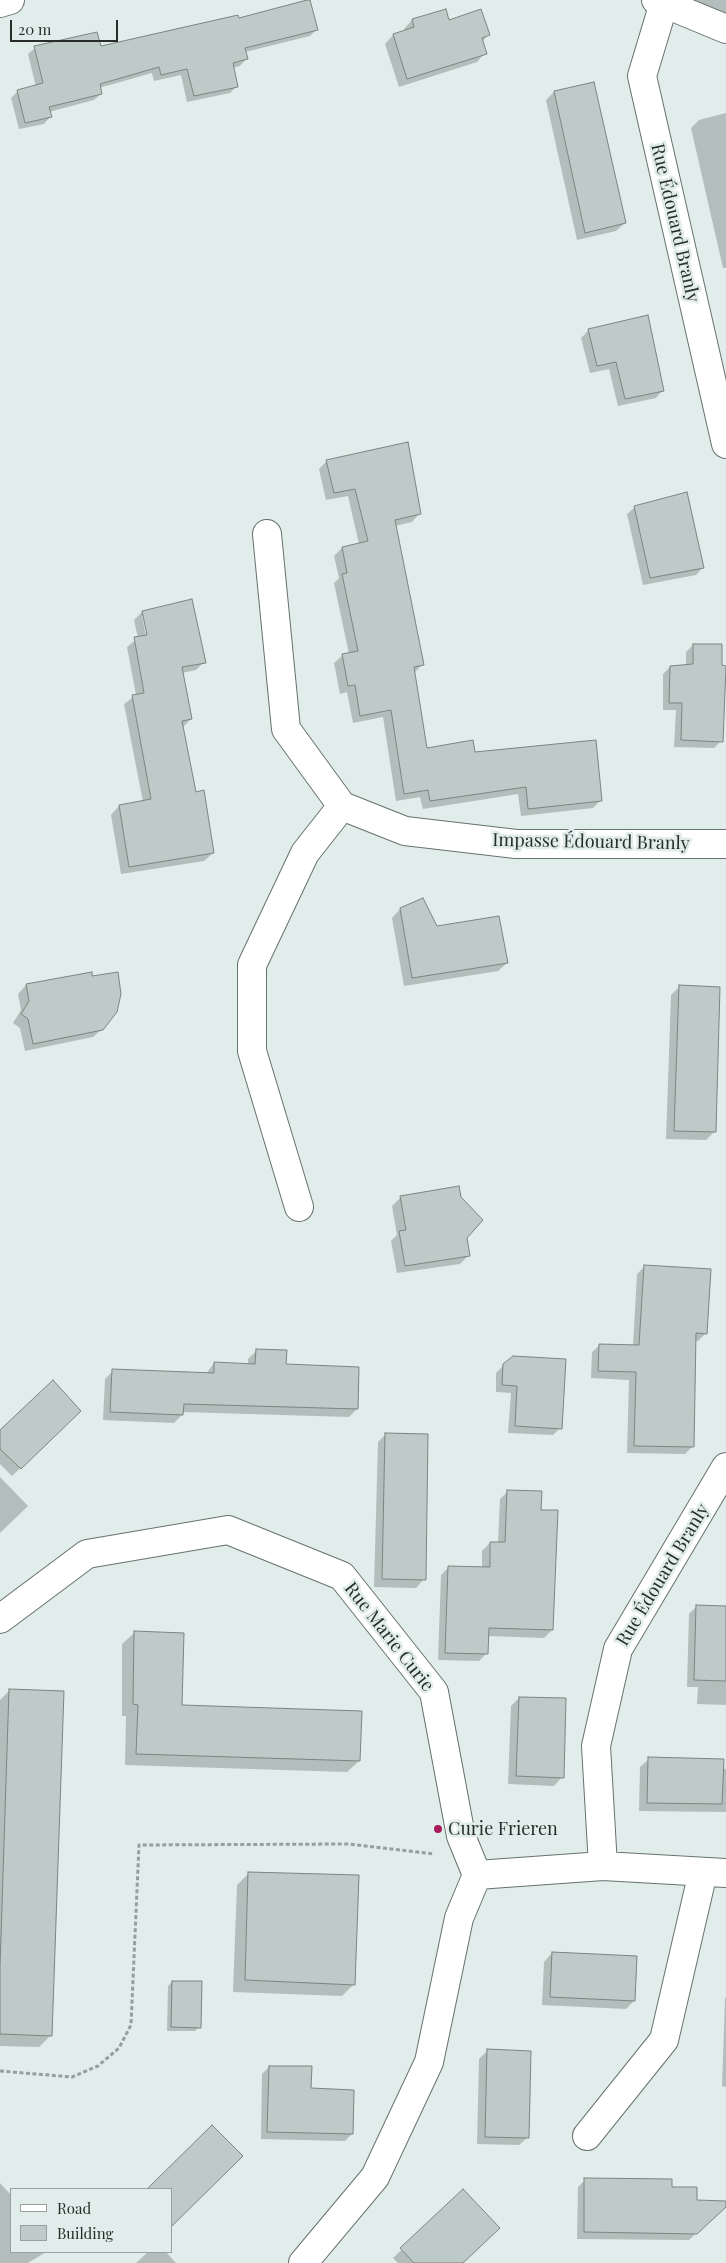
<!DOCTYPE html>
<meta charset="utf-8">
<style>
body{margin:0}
#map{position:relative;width:726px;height:2263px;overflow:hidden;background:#e0edea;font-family:"Playfair Display",serif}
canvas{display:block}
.legend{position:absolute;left:10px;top:2188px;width:162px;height:65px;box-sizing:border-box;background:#e0edea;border:1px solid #96a09e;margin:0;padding:6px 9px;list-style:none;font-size:15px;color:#282d2c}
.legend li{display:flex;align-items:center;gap:10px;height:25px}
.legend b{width:25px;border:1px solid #96a09e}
.scale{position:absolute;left:10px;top:20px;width:108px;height:22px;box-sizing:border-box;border:2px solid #282d2c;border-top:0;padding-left:6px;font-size:15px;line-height:18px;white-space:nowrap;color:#282d2c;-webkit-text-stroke:4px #e0edea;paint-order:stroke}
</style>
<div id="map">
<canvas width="726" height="2263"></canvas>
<ul class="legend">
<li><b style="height:6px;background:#fff"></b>Road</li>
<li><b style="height:14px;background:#bdcac7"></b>Building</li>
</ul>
<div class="scale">20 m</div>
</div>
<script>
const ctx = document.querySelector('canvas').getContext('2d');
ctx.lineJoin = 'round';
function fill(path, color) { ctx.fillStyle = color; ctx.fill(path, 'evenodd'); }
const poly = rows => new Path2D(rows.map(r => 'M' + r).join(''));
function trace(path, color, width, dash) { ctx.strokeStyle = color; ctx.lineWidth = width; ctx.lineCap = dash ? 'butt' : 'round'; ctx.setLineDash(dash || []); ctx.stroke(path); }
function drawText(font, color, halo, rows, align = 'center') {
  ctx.font = font + ' "Playfair Display",serif'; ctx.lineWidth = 5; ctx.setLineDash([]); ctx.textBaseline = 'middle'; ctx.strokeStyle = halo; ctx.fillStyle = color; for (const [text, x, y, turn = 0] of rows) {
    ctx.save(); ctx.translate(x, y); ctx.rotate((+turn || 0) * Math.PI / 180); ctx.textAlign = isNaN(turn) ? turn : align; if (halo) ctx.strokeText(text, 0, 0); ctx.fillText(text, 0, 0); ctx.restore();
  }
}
const shadow = poly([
 [690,0,726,0,726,13,724,15],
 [238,19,317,29,310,36,245,52,246,59,240,66,233,68,237,86,230,93,187,102,181,75,154,81,152,73,99,88,101,94,94,100,49,112,50,117,44,124,19,129,11,98,18,91,36,87,28,54,35,48,100,47],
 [412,20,448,21,488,35,482,42,485,53,477,62,399,87,385,44,393,35,405,31,404,29],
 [593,83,625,223,616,231,577,240,546,100,554,92],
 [726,113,726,268,723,268,691,128,699,120],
 [589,330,663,390,656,398,618,406,609,369,590,373,581,338],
 [327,461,419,514,412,522,395,526,422,665,414,673,426,749,474,753,600,801,593,808,521,816,518,794,423,809,420,797,396,801,383,717,353,723,347,692,340,694,334,663,342,656,349,654,334,583,339,578,334,556,342,548,359,544,348,496,326,500,319,469],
 [635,507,703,567,696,575,643,585,627,514],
 [142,612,204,662,196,670,182,673,191,719,183,727,195,793,213,853,204,861,121,874,111,815,119,806,143,802,124,704,136,695,127,647,138,638,134,620],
 [142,616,144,616,150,641,147,641],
 [693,645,721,741,714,748,674,747,676,710,663,710,663,674,670,667,686,666,686,652],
 [400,909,436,927,507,963,498,971,404,986,392,918],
 [26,985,102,1029,93,1037,25,1051,20,1028,13,1023,21,1010,18,994],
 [679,987,715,1131,706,1140,666,1139,671,995],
 [401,1197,466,1238,469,1255,460,1264,397,1273,391,1241,397,1235,392,1206],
 [644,1267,706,1333,698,1341,694,1341,692,1447,685,1454,627,1453,629,1380,591,1378,592,1352,600,1345,633,1346,637,1274],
 [256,1351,285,1365,357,1409,349,1417,182,1412,182,1415,174,1423,103,1420,105,1379,113,1371,206,1374,214,1363,248,1365,248,1359],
 [504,1365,560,1428,553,1435,508,1433,511,1393,496,1392,496,1373],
 [80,1411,12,1476,0,1464,0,1432],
 [386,1434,424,1579,416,1588,374,1587,378,1442],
 [0,1477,28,1506,0,1533],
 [508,1491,540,1511,552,1630,544,1638,487,1636,487,1653,479,1661,438,1660,441,1575,449,1567,482,1568,482,1551,490,1543,498,1543,500,1499],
 [697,1606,726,1608,726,1705,697,1704,698,1687,687,1687,689,1614],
 [134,1633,181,1706,359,1761,347,1772,125,1765,126,1716,122,1716,122,1644],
 [9,1691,51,2035,39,2047,0,2046,0,1700],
 [519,1698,562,1777,554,1786,508,1784,511,1706],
 [649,1759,726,1769,726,1812,639,1811,640,1767],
 [249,1873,354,1984,342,1996,233,1992,237,1885],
 [552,1953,634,2001,626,2009,542,2005,544,1962],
 [172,1982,199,2027,195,2031,167,2031,168,1986],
 [725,1998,726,1998,726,2087,722,2086],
 [487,2051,528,2137,519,2145,477,2144,479,2059],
 [269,2067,310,2090,352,2134,345,2141,261,2139,262,2074],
 [585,2180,671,2189,696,2202,726,2202,726,2205,689,2240,577,2239,578,2187],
 [0,2183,11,2195,11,2252,46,2252,28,2263,0,2263],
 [463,2191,461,2263,398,2263,393,2258],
 [148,2252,166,2252,176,2263,136,2263]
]);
const building = poly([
 [307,0,310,0,318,30,245,48,248,59,233,63,238,87,194,96,187,69,161,75,159,67,100,84,102,94,49,107,52,117,25,123,17,90,43,83,34,46,97,32,101,46,238,15,239,18,307,0],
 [446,9,449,20,481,9,490,35,482,38,487,54,407,79,393,34,414,27,412,19,446,9],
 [594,82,626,223,585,233,554,91,594,82],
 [648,315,664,391,625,399,616,362,597,366,588,329,648,315],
 [408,442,421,514,395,520,424,665,414,667,427,748,473,740,475,752,596,740,602,801,528,809,526,787,430,801,428,790,404,794,391,710,360,716,355,685,348,686,342,654,358,651,342,574,347,573,342,547,368,541,355,489,334,493,326,460,408,442],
 [687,492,704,568,650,578,634,506,687,492],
 [192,599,206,663,182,667,192,719,182,721,196,792,204,790,214,853,129,867,119,805,151,799,132,695,144,693,134,637,147,635,142,611,192,599],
 [693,644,722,644,722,665,726,666,723,742,681,740,682,703,669,703,670,666,693,664,693,644],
 [423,898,437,926,499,916,508,963,412,978,400,908,423,898],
 [92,972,92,976,118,972,121,994,117,1012,103,1030,33,1044,28,1019,21,1014,29,1001,26,984,92,972],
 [679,985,720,987,716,1132,674,1131,679,985],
 [459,1186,461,1197,483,1220,467,1238,470,1256,405,1266,399,1231,406,1230,400,1196,459,1186],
 [644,1265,711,1269,707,1334,696,1333,694,1447,634,1446,636,1372,598,1371,599,1344,639,1345,644,1265],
 [256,1349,287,1350,286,1364,359,1367,358,1409,184,1404,183,1415,110,1412,112,1369,214,1373,214,1362,255,1364,256,1349],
 [513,1356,566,1359,562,1429,515,1426,517,1386,502,1385,503,1364,513,1356],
 [53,1380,81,1411,21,1469,0,1449,0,1430,53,1380],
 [385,1433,428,1434,426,1580,382,1579,385,1433],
 [507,1490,542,1491,541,1510,558,1510,553,1630,489,1628,488,1654,445,1653,448,1566,490,1567,490,1542,505,1542,507,1490],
 [696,1605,726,1606,726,1681,694,1680,696,1605],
 [134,1631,184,1633,182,1705,362,1711,360,1761,136,1754,138,1705,133,1704,134,1631],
 [9,1689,64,1691,52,2036,0,2034,0,1967,9,1689],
 [519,1697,566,1698,564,1778,516,1776,519,1697],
 [648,1757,724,1759,722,1804,647,1803,648,1757],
 [248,1872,359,1875,355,1985,245,1980,248,1872],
 [552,1952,637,1956,635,2001,550,1997,552,1952],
 [172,1981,202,1981,201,2028,171,2027,172,1981],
 [487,2049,531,2051,529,2138,485,2137,487,2049],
 [269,2066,312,2066,311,2088,354,2090,353,2134,267,2132,269,2066],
 [212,2125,243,2156,171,2227,171,2189,147,2189,212,2125],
 [584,2178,672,2179,672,2187,697,2187,697,2200,726,2201,726,2207,697,2234,584,2232,584,2178],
 [463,2189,500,2228,463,2263,414,2263,400,2248,463,2189]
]);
const path = poly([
 [0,2071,72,2077,98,2066,119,2048,131,2025,139,1845,348,1844,434,1854]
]);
const minor = poly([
 [656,0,726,29],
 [0,3,10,0],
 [664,3,642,76,726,444],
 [267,534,286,729,342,806,405,831,516,844,726,844],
 [299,1207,252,1051,252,965,305,853,342,806],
 [0,1619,87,1554,228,1530,342,1576,434,1692,461,1836,477,1875,459,1918,429,2062,375,2177,303,2263],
 [603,1866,596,1746,618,1649,726,1467],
 [477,1875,603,1866,726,1873],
 [587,2136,664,2040,703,1872]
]);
const markers = [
 [438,1829,5,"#a71a5c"]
];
const streetNames = [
 ["Rue Édouard Branly",675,223,77],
 ["Impasse Édouard Branly",591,842,1],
 ["Rue Édouard Branly",663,1575,-59],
 ["Rue Marie Curie",389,1637,52]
];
const poiNames = [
 ["Curie Frieren",448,1829]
];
fill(shadow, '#0003');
fill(building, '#bdcac7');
trace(building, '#7a8582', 1);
trace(minor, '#67726f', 30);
trace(path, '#959f9d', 3, [4, 2.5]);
trace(minor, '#fff', 28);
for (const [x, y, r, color] of markers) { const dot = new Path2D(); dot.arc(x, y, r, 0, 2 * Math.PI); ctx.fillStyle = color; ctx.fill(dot); trace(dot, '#e0edea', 2); }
drawText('18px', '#282d2c', '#e0edea', streetNames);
drawText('18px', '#282d2c', '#e0edea', poiNames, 'left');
</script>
